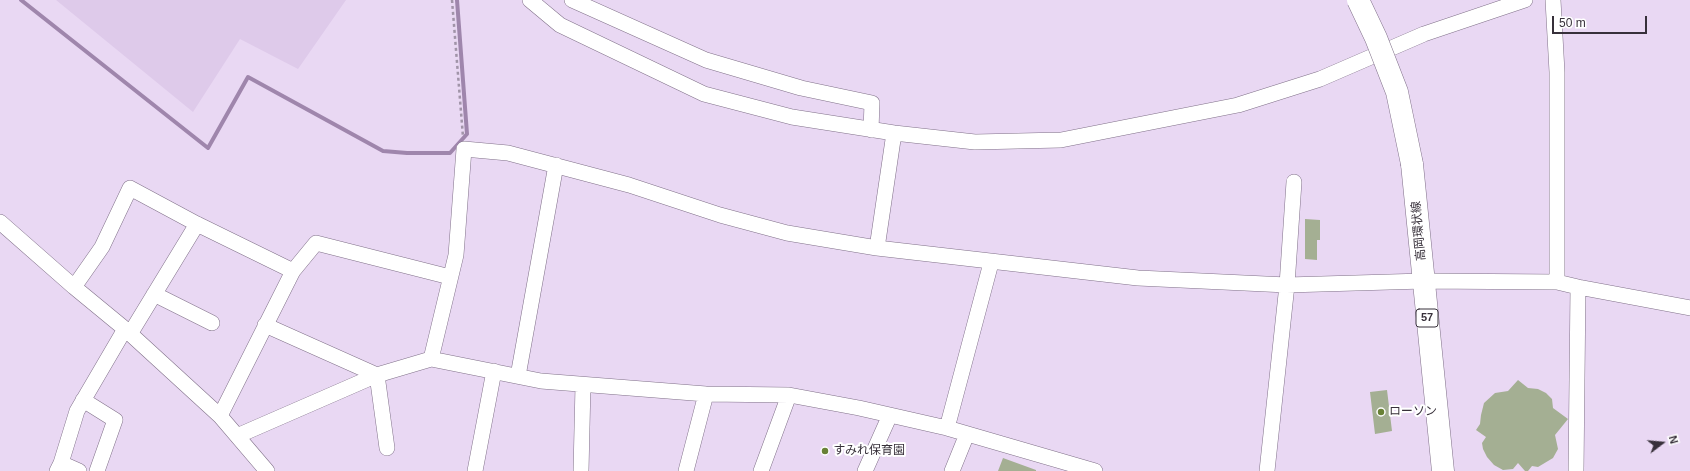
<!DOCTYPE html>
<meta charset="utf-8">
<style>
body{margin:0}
#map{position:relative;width:1690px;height:471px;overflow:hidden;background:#e9d8f3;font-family:Arial,sans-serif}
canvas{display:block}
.north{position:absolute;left:1642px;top:423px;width:40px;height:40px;-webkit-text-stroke:3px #fff;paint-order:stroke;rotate:74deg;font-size:11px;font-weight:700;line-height:16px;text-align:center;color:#37303a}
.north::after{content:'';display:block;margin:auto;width:14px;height:18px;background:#37303a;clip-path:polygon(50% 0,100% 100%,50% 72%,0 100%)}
.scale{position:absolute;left:1552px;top:16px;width:95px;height:18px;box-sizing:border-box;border:2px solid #37303a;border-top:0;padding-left:5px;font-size:12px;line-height:14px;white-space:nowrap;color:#37303a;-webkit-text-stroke:3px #fff;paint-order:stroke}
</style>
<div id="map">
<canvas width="1690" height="471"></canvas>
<div class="north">N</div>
<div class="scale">50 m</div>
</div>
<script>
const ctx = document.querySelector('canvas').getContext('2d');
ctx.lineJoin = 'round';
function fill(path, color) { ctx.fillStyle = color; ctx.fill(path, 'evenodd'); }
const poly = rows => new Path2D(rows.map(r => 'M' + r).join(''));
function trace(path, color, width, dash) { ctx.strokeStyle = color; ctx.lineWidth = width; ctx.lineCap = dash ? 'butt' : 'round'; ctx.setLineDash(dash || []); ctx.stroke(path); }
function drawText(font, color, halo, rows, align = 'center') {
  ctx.font = font + ' Arial,"Noto Sans JP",sans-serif'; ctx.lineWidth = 4; ctx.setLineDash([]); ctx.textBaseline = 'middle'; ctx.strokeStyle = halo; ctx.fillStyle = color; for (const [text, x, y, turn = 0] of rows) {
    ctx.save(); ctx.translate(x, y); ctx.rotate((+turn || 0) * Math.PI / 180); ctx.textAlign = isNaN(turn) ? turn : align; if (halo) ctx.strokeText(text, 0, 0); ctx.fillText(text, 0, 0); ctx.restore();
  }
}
const built = poly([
 [56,0,346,0,298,69,240,39,193,112]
]);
const stream = poly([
 [21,0,208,148,248,77,383,151,407,153,450,153,467,134,457,0]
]);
const building = poly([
 [1305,219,1320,220,1320,240,1317,240,1317,260,1305,259],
 [1518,380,1528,388,1538,389,1546,393,1552,399,1553,408,1568,419,1555,435,1558,449,1553,458,1538,467,1532,466,1528,471,1525,471,1518,463,1513,469,1503,470,1494,465,1487,457,1483,449,1482,443,1486,437,1476,430,1480,424,1481,415,1484,403,1495,393,1508,391],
 [1387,390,1392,431,1375,434,1370,392],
 [1003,458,1036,470,1036,471,998,471]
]);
const path = poly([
 [452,0,463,137]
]);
const minor = poly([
 [530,0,560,25,704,94,792,117,894,133,975,142,1061,140,1238,105,1320,79,1424,34,1525,0],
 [572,0,706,60,801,88,872,103,871,130],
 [1553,0,1557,72,1557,282],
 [0,222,74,287,125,329,220,416,267,471],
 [877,248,894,133],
 [293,271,316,243,450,277],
 [74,287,102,247,130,188,197,224,293,271,220,416],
 [154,294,212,323],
 [265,325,377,375,387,448],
 [130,334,197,224],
 [431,359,456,255,464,149,508,153,629,185,720,215,787,233,877,248,1138,278,1287,285,1424,281,1557,282,1578,287,1690,308],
 [518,376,556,165],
 [83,400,115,420,97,471],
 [947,428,991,263],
 [237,436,377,375,431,359,541,381,706,394,789,395,859,408,947,428,1095,471],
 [61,463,77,411,125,329],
 [57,471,61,463,79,471],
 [475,471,494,371],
 [581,471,583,385],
 [686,471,706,394],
 [761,471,789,395],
 [865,471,890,415],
 [952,471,967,434],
 [1267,471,1287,285,1294,182],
 [1576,471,1578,287]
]);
const primary = poly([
 [1412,164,1443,471]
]);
const primaryBridge = poly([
 [1358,0,1376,38,1397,92,1412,164]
]);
const markers = [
 [1381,412,4,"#688135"],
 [825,451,4,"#688135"]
];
const shields = [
 [1427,318,22]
];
const shieldNames = [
 ["57",1427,318]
];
const streetNames = [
 ["高岡環状線",1419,231,-95]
];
const poiNames = [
 ["ローソン",1389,412],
 ["すみれ保育園",833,451]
];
fill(built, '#decaea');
trace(stream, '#9f86ac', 4);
fill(building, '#a4af93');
trace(minor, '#807189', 16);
trace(primary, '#807189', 23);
trace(path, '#a194a8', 2.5, [3, 3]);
trace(minor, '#fff', 15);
trace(primary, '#fff', 22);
trace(primaryBridge, '#807189', 23, []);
trace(primaryBridge, '#fff', 22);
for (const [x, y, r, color] of markers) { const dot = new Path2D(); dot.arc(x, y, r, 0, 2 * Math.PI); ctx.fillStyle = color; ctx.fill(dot); trace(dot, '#fff', 1.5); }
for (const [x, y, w] of shields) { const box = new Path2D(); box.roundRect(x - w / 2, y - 9, w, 18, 3); ctx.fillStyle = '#fff'; ctx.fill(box); trace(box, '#37303a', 1); }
drawText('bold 11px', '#37303a', null, shieldNames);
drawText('12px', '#37303a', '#fff', streetNames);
drawText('12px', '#37303a', '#fff', poiNames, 'left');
</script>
